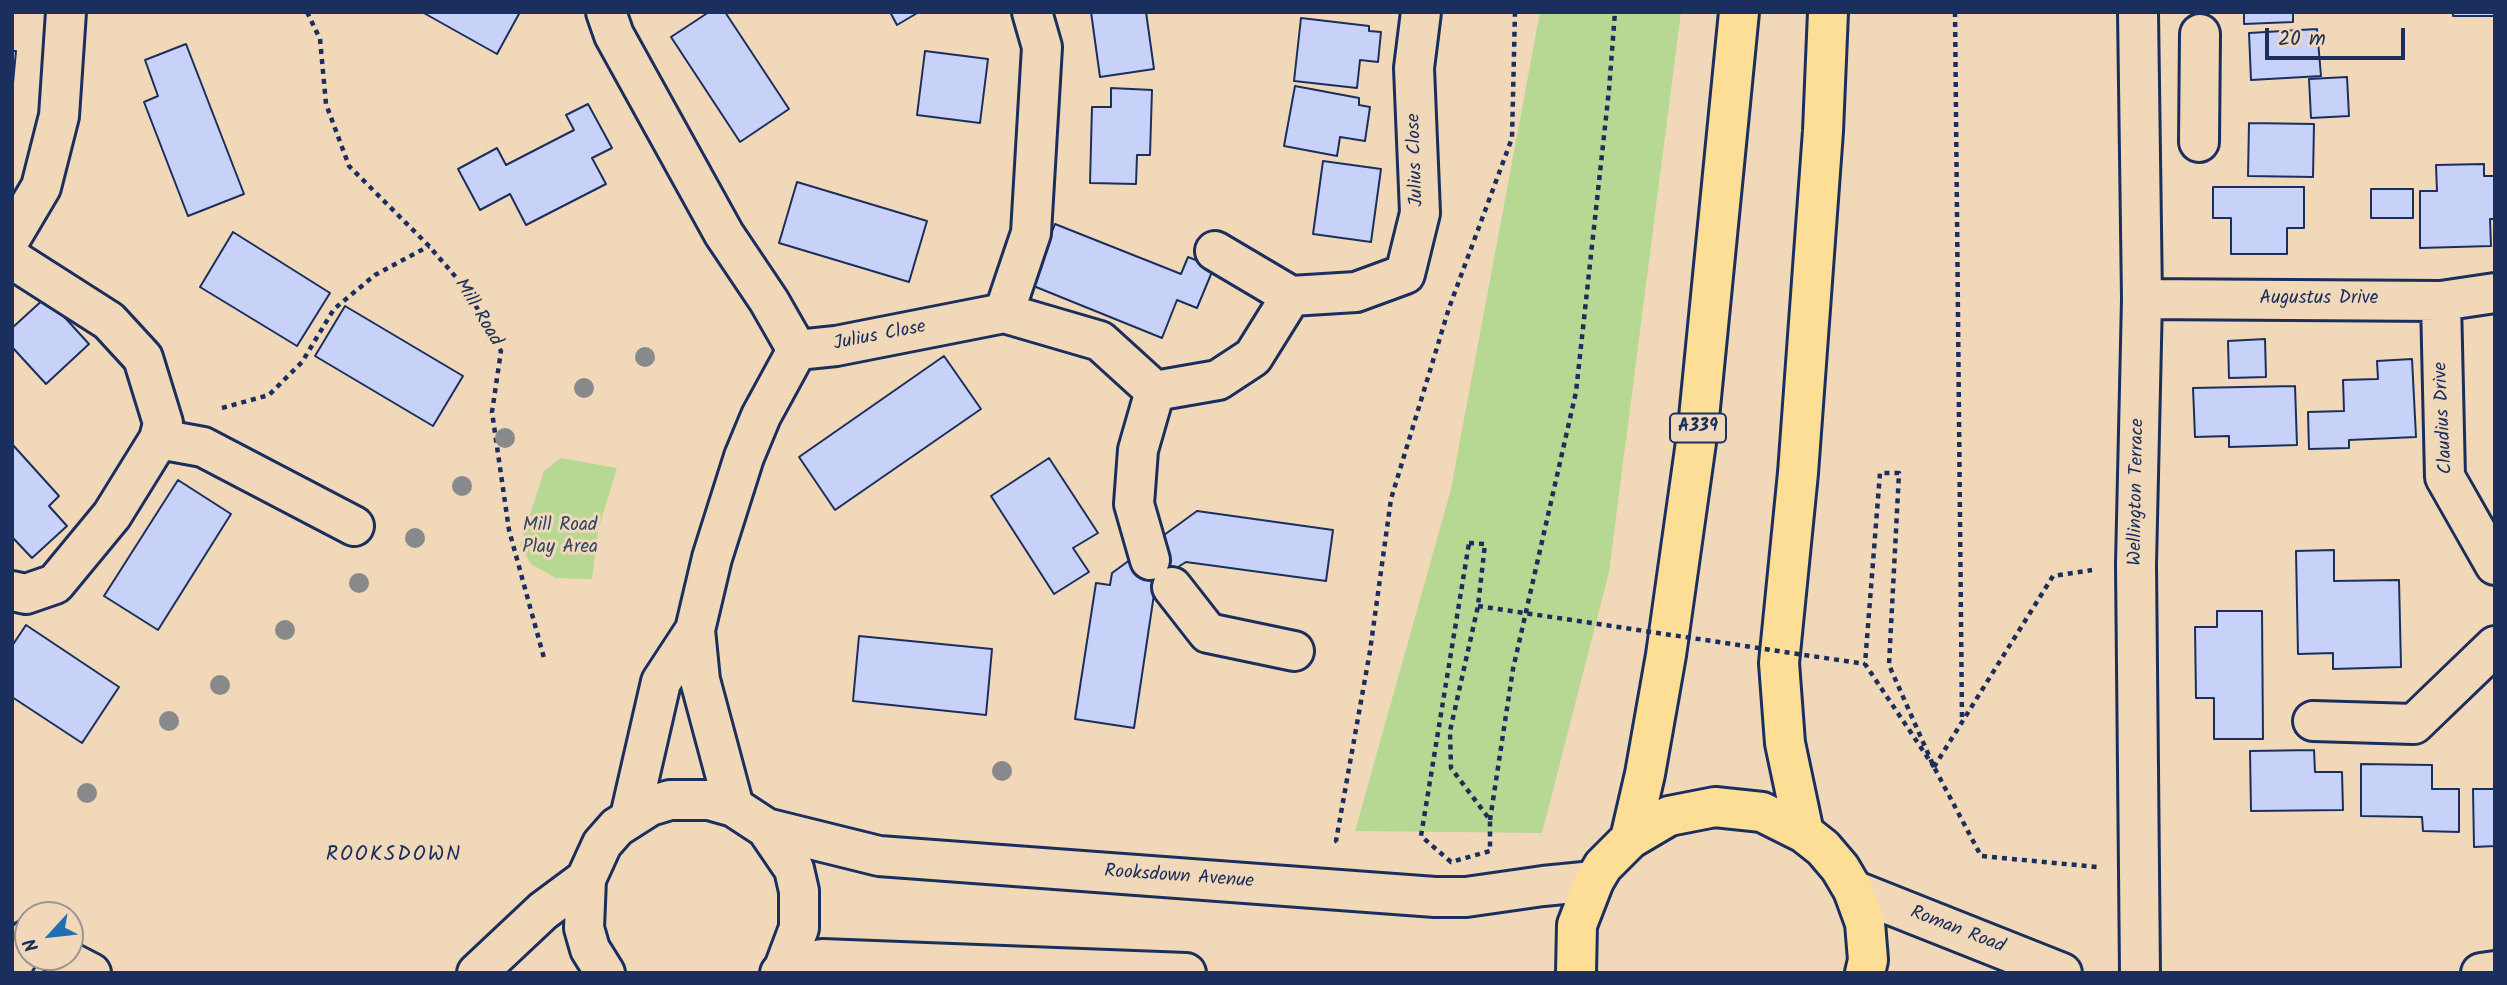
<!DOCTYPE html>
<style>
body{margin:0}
#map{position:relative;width:2507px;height:985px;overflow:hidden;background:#f1d8b9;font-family:Kalam,sans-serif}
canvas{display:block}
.frame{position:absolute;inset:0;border:14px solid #1b2f5e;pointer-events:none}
.north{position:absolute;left:14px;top:901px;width:70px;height:70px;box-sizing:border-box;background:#f1d8b9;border:2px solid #9b9495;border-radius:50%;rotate:243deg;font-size:19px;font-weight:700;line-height:28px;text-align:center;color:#1b2f5e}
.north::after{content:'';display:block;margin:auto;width:24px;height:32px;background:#1f6fb2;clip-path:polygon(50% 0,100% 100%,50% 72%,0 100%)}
.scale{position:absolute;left:2265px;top:28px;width:140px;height:32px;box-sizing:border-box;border:4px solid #1b2f5e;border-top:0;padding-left:9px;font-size:21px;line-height:24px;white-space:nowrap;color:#1b2f5e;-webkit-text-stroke:5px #f1d8b9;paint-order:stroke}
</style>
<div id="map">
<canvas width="2507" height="985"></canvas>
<div class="frame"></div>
<div class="north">N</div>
<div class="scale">20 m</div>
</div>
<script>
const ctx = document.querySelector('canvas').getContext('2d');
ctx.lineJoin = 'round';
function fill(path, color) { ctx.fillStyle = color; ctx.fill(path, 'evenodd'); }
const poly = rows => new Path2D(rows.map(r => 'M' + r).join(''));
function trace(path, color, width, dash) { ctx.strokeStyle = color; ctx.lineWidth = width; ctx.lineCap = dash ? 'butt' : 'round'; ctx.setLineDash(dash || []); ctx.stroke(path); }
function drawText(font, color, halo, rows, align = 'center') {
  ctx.font = font + ' Kalam,sans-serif'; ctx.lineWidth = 6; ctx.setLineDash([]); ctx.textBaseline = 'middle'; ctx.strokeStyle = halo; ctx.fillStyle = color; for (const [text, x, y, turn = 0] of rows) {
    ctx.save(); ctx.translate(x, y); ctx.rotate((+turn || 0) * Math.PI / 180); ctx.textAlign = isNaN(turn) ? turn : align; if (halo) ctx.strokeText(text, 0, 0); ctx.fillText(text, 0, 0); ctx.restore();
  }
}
const green = poly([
 [1540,12,1681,12,1609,572,1542,833,1355,831,1451,489],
 [561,458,617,468,598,530,592,579,556,578,531,564,520,546,544,471]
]);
const building = poly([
 [422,12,520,12,497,54,422,12],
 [709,12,725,12,789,109,740,142,671,37,709,12],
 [890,12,919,12,897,25,890,12],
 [1091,12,1146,12,1154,69,1100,77,1091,12],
 [2244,12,2293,12,2293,22,2244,24,2244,12],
 [2453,12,2495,12,2495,16,2453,16,2453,12],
 [1301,18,1369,26,1369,31,1381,32,1378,62,1360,60,1357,88,1294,81,1301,18],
 [2317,29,2321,76,2251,80,2249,33,2317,29],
 [186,44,244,194,188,216,144,102,158,96,145,60,186,44],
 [12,51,16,51,12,94,12,51],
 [925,51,988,59,980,123,917,115,925,51],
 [2347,77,2349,116,2311,118,2309,79,2347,77],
 [1295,86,1359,98,1359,105,1370,107,1365,141,1340,137,1337,156,1284,146,1295,86],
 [1111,88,1152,90,1150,155,1137,155,1136,184,1090,183,1092,107,1111,107,1111,88],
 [588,104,612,148,592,158,606,184,526,225,510,194,480,210,458,169,497,148,506,165,574,130,566,115,588,104],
 [2249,123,2314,124,2313,177,2248,176,2249,123],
 [1323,161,1381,169,1371,242,1313,234,1323,161],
 [2484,164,2484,176,2495,176,2495,219,2490,219,2491,246,2420,248,2420,191,2437,191,2436,165,2484,164],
 [797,182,927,221,909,282,779,243,797,182],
 [2213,187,2304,187,2304,228,2287,228,2287,254,2231,254,2231,218,2213,218,2213,187],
 [2371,189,2413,189,2413,218,2371,218,2371,189],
 [1055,224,1181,274,1188,257,1214,267,1197,308,1177,300,1162,338,1031,285,1055,224],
 [233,232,330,293,297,346,200,287,233,232],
 [46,297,89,344,46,384,12,347,12,328,46,297],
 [345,306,463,376,433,426,315,356,345,306],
 [2265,339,2266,377,2229,378,2228,341,2265,339],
 [944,356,981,409,835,510,799,457,944,356],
 [2412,359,2416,437,2349,440,2349,448,2309,449,2308,412,2344,411,2343,380,2378,379,2377,361,2412,359],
 [2295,386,2297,445,2229,447,2229,436,2195,437,2193,388,2295,386],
 [12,444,59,496,49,506,67,526,32,558,12,537,12,444],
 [1049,458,1098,533,1073,548,1089,572,1054,594,991,496,1049,458],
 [178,480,231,514,158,630,104,596,178,480],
 [1197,511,1333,530,1326,581,1186,562,1156,581,1134,728,1075,719,1096,583,1110,585,1112,573,1197,511],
 [2334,550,2334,581,2399,580,2401,667,2333,669,2333,653,2298,654,2296,551,2334,550],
 [2217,611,2262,611,2263,739,2214,739,2214,698,2196,698,2195,627,2217,627,2217,611],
 [26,625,119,687,82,743,12,697,12,646,26,625],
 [859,636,992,649,986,715,853,701,859,636],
 [2314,750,2315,772,2342,772,2343,810,2251,811,2250,751,2314,750],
 [2361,764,2432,765,2432,789,2459,789,2459,832,2423,831,2422,817,2361,816,2361,764],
 [2473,789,2495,789,2495,846,2474,847,2473,789]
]);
const path = poly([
 [307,12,320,39,326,104,349,166,429,246,467,290,501,351,492,412,509,530,544,658],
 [1955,12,1962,722],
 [222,408,269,395,302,362,334,309,375,275,429,246],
 [1469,543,1485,544,1478,606,1450,731,1451,768,1490,820,1490,851,1451,862,1421,836,1469,543],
 [1934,767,1865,664,1880,473,1899,473,1889,665,1934,767,1981,856,2097,867],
 [1934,767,2053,576,2092,570],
 [1490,820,1513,669,1576,392,1609,90,1615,12],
 [1337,842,1336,841,1370,651,1391,499,1449,308,1512,138,1515,12]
]);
const minor = poly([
 [606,12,614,35,724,234,769,301,797,350],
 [2138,12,2142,299,2136,564,2140,973],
 [2199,142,2200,34],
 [12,236,41,187,59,116,66,12],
 [1215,251,1291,296,1356,292,1405,274,1420,213,1414,68,1421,12],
 [12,259,109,321,143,358,163,423,159,439,112,515,55,584,26,594,12,591],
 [2142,299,2441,301,2495,293],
 [2441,301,2445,477,2495,565],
 [1004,313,1031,233,1042,47,1032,12],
 [797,350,836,346,1004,313,1100,341,1155,391],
 [1155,391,1218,380,1253,357,1291,296],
 [159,439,203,447,354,526],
 [1150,560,1134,504,1138,450,1155,391],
 [1172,587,1208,633,1294,651],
 [695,630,700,680,734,807],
 [2313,721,2414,724,2495,646],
 [630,817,661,682,695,630,712,558,744,457,761,416,797,350],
 [766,828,794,869,799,891,799,928,784,968,780,973],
 [1853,890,2062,973],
 [60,957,91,973],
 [12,966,27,940],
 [784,968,822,959,1186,973],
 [477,973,543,911,586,879],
 [605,973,590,949,584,928,586,879,602,844,617,827,650,806,670,800,709,800,734,807,766,828,879,856,1435,897,1466,897,1543,886,1594,881],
 [2481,973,2495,971]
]);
const highway = poly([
 [1804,833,1785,743,1779,663,1798,473,1823,131,1828,12],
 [1630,839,1645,774,1666,655,1698,428,1739,12],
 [1576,973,1577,925,1594,881,1603,866,1630,839,1669,816,1715,807,1762,812,1804,833,1823,848,1840,868,1853,890,1865,923,1868,960,1865,973]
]);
const pathBridge = poly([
 [1478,606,1865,664]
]);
const trees = [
 [645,357],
 [584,388],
 [505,438],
 [462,486],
 [415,538],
 [359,583],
 [285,630],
 [220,685],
 [169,721],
 [1002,771],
 [87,793]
];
const shields = [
 [1698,428,56]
];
const shieldNames = [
 ["A339",1698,428]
];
const streetNames = [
 ["Julius Close",1417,160,-92],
 ["Augustus Drive",2319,300],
 ["Mill Road",477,313,59],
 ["Julius Close",880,337,-11],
 ["Claudius Drive",2445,418,-93],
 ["Wellington Terrace",2138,492,-89],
 ["Rooksdown Avenue",1179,878,4],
 ["Roman Road",1957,931,21]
];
const parkNames = [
 ["Mill Road",560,527],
 ["Play Area",560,549]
];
const neighbourhoodNames = [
 ["ROOKSDOWN",394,856]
];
fill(green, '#b6d892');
fill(building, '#c8d2f9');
trace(building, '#1b2f5e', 2);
trace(minor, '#1b2f5e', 44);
trace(highway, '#1b2f5e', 44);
trace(path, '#1b2f5e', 4.5, [5, 5]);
trace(minor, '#f1d8b9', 38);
trace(highway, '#fcde96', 38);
trace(pathBridge, '#1b2f5e', 4.5, [5, 5]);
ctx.fillStyle = '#88898b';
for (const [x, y] of trees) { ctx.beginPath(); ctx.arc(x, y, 10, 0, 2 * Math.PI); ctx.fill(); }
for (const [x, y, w] of shields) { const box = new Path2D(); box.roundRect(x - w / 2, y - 14.5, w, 29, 5); ctx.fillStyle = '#f1d8b9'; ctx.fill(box); trace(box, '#1b2f5e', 2); }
drawText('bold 18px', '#1b2f5e', null, shieldNames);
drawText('19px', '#1b2f5e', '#f1d8b9', streetNames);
drawText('19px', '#324866', '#f1d8b9', parkNames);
ctx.letterSpacing = '2px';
drawText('21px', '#1b2f5e', '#f1d8b9', neighbourhoodNames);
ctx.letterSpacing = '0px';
</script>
